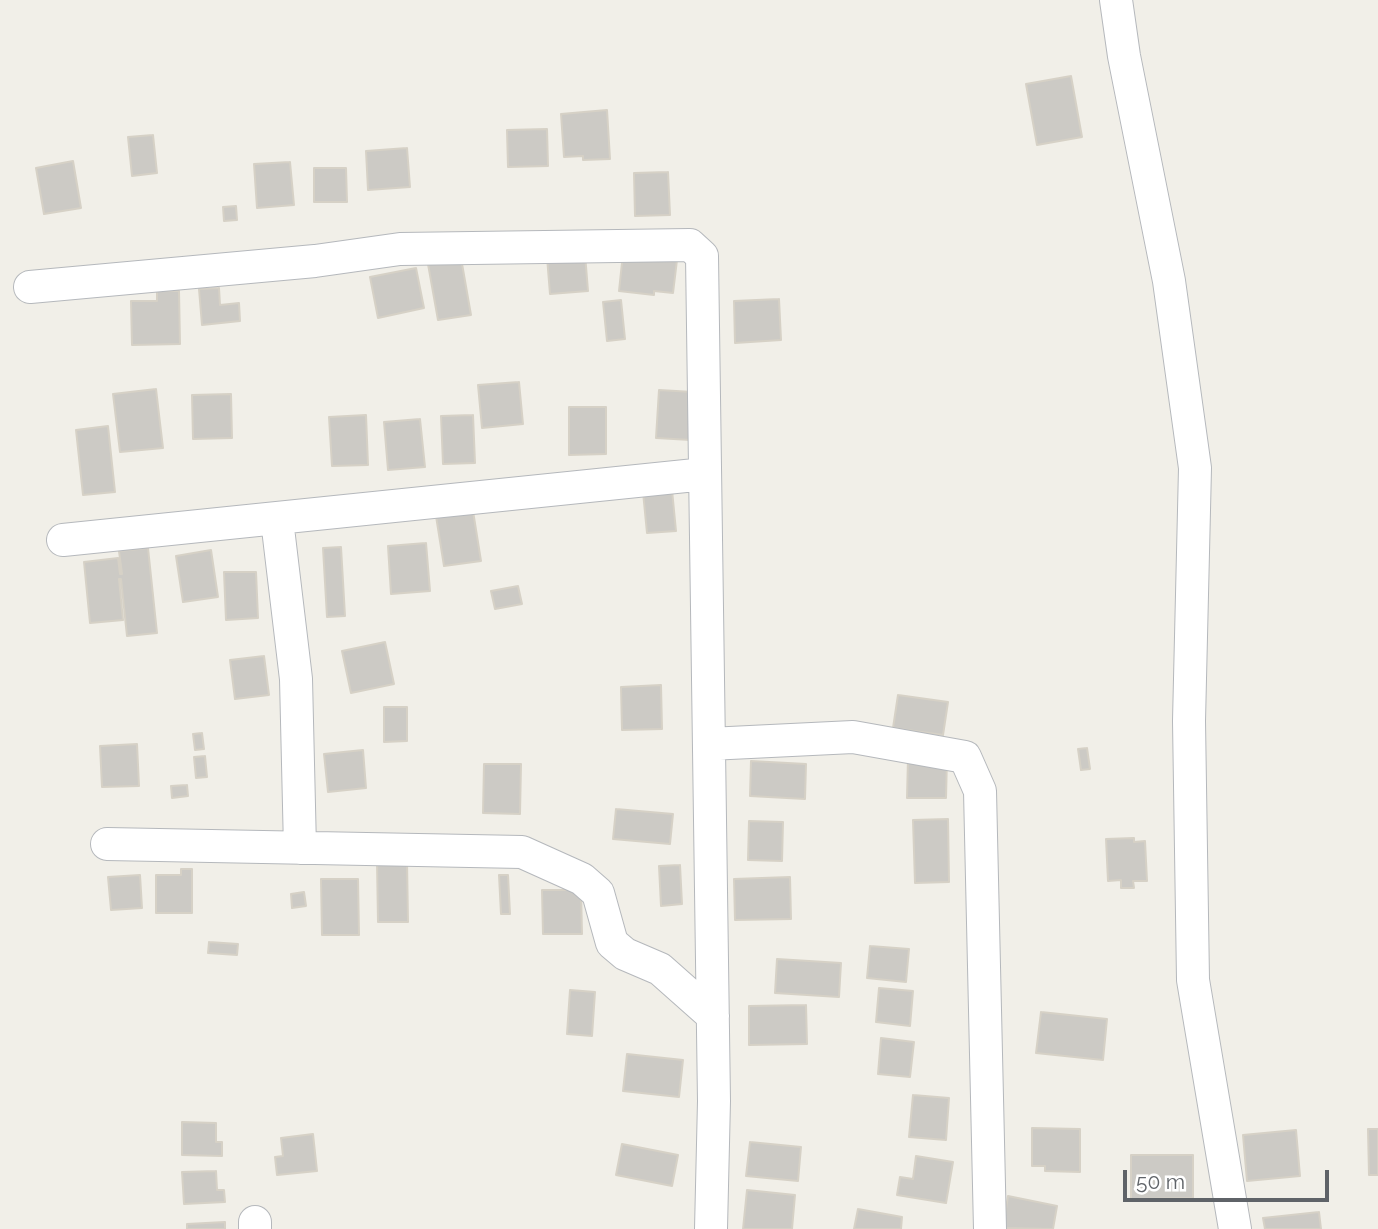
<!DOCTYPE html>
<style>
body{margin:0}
#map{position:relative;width:1378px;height:1229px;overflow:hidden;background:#f1efe8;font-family:Raleway,sans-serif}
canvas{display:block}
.scale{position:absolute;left:1123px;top:1170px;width:206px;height:32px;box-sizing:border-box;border:4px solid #5f6368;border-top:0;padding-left:9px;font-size:21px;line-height:24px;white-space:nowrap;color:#5f6368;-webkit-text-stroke:5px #fff;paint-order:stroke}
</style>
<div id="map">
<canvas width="1378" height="1229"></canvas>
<div class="scale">50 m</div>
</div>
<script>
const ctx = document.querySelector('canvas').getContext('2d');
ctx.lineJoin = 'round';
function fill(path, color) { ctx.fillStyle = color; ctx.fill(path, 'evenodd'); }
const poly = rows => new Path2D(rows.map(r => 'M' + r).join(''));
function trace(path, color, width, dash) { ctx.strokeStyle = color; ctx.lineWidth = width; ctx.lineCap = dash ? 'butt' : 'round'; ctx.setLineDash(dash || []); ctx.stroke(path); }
const building = poly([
 [1071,76,1082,137,1037,145,1026,84,1071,76],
 [607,110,610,159,583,160,583,156,564,157,561,114,607,110],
 [547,129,548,166,508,167,507,130,547,129],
 [153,135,157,173,132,176,128,137,153,135],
 [407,148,410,187,368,190,366,151,407,148],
 [73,161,81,208,44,214,36,168,73,161],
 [290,162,294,205,257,208,254,164,290,162],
 [314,168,346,168,347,202,314,202,314,168],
 [668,172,670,215,635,216,634,173,668,172],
 [236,206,237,220,224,221,223,207,236,206],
 [623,253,677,260,673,293,654,291,654,295,619,291,623,253],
 [585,254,588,291,550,294,547,257,585,254],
 [461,258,471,315,438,320,428,264,461,258],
 [416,268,424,308,378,318,370,277,416,268],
 [219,288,220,305,239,303,240,321,202,325,199,289,219,288],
 [157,291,179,291,180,344,132,345,131,301,157,301,157,291],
 [779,299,781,340,735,343,734,301,779,299],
 [621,300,625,339,607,341,603,302,621,300],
 [519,382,523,424,482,428,478,385,519,382],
 [156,389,163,448,120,452,113,394,156,389],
 [659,390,693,392,691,440,656,438,659,390],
 [231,394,232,438,193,439,192,395,231,394],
 [569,407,606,407,606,454,569,455,569,407],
 [366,415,368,465,332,466,329,417,366,415],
 [473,415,475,463,443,464,441,416,473,415],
 [420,419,425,467,388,470,384,422,420,419],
 [108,426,115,492,83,495,76,430,108,426],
 [672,490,676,531,647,533,643,492,672,490],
 [473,511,481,561,444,566,436,516,473,511],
 [426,543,430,591,391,594,388,546,426,543],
 [341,547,345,616,327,617,323,548,341,547],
 [148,548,157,633,127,636,121,579,119,579,123,620,90,623,84,562,118,558,120,574,122,574,119,551,148,548],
 [211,550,218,597,183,602,176,556,211,550],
 [224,572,256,572,258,618,226,620,224,572],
 [518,586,522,604,495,609,491,591,518,586],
 [385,642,394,684,351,693,342,651,385,642],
 [264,656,269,695,235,699,230,660,264,656],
 [661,685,662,729,622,730,621,687,661,685],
 [898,695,948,702,943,735,893,728,898,695],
 [384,707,407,707,407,741,384,742,384,707],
 [202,733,204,749,195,750,193,734,202,733],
 [137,744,139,786,102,787,100,746,137,744],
 [1087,748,1090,769,1081,770,1078,749,1087,748],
 [363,750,366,788,328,792,324,754,363,750],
 [205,756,207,777,196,778,194,757,205,756],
 [908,758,947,758,946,798,907,798,908,758],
 [751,761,806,764,805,799,750,796,751,761],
 [484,764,521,764,520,814,483,813,484,764],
 [187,785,188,796,172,798,171,786,187,785],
 [616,809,673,814,670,844,613,839,616,809],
 [948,819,949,882,915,883,913,820,948,819],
 [749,821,783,822,782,861,748,860,749,821],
 [1134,838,1134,842,1145,841,1147,881,1133,881,1134,888,1121,888,1121,880,1108,881,1106,839,1134,838],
 [377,861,407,861,408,922,378,922,377,861],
 [680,865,682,904,661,906,659,866,680,865],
 [181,869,192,869,192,913,156,913,156,875,181,875,181,869],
 [140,875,142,908,111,910,108,877,140,875],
 [499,875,508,875,510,914,501,914,499,875],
 [790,877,791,919,735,920,734,879,790,877],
 [321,879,358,879,359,935,322,935,321,879],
 [542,890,581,890,582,934,543,934,542,890],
 [304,892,306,906,292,908,291,894,304,892],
 [209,942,238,944,237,955,208,953,209,942],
 [870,946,909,949,906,982,867,978,870,946],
 [777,959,841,963,839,997,775,993,777,959],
 [879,988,913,991,910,1026,876,1022,879,988],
 [570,990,595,992,592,1036,567,1034,570,990],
 [806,1005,807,1044,749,1045,749,1006,806,1005],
 [1041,1012,1107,1019,1103,1060,1036,1053,1041,1012],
 [881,1038,914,1042,910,1077,878,1074,881,1038],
 [627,1054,683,1060,679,1097,623,1091,627,1054],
 [913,1095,949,1098,946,1140,909,1137,913,1095],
 [182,1122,216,1123,216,1142,222,1142,222,1156,182,1155,182,1122],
 [1032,1128,1080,1129,1080,1172,1045,1171,1045,1166,1032,1166,1032,1128],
 [1368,1129,1378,1129,1378,1175,1369,1175,1368,1129],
 [1296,1130,1300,1176,1247,1181,1243,1135,1296,1130],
 [313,1134,317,1171,277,1175,275,1157,283,1156,281,1138,313,1134],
 [750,1142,801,1147,798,1181,746,1176,750,1142],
 [622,1144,678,1155,672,1186,616,1175,622,1144],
 [1131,1155,1193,1155,1193,1198,1131,1199,1131,1155],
 [916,1156,953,1162,946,1203,897,1195,900,1177,913,1179,916,1156],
 [216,1171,217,1190,224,1190,225,1202,184,1204,182,1172,216,1171],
 [747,1190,795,1195,792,1229,743,1229,747,1190],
 [1008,1196,1057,1206,1053,1229,1003,1228,1008,1196],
 [858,1209,902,1217,901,1229,854,1229,858,1209],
 [1319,1212,1321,1229,1265,1229,1263,1218,1319,1212],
 [225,1222,225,1229,187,1229,187,1224,225,1222]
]);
const minor = poly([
 [1116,0,1124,56,1169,281,1195,468,1189,721,1193,980,1235,1229],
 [30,287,315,261,400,249,690,245,702,256,714,1101,711,1229],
 [277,520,296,679,300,848],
 [63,540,705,474],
 [709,744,853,737,965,757,980,791,990,1229],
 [107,844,522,852,582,879,598,893,612,943,625,954,660,969,713,1016],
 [255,1222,255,1229]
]);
fill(building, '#cccac5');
trace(building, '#d6d1c6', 2);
trace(minor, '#b5b8bc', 34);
trace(minor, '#fff', 32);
</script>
